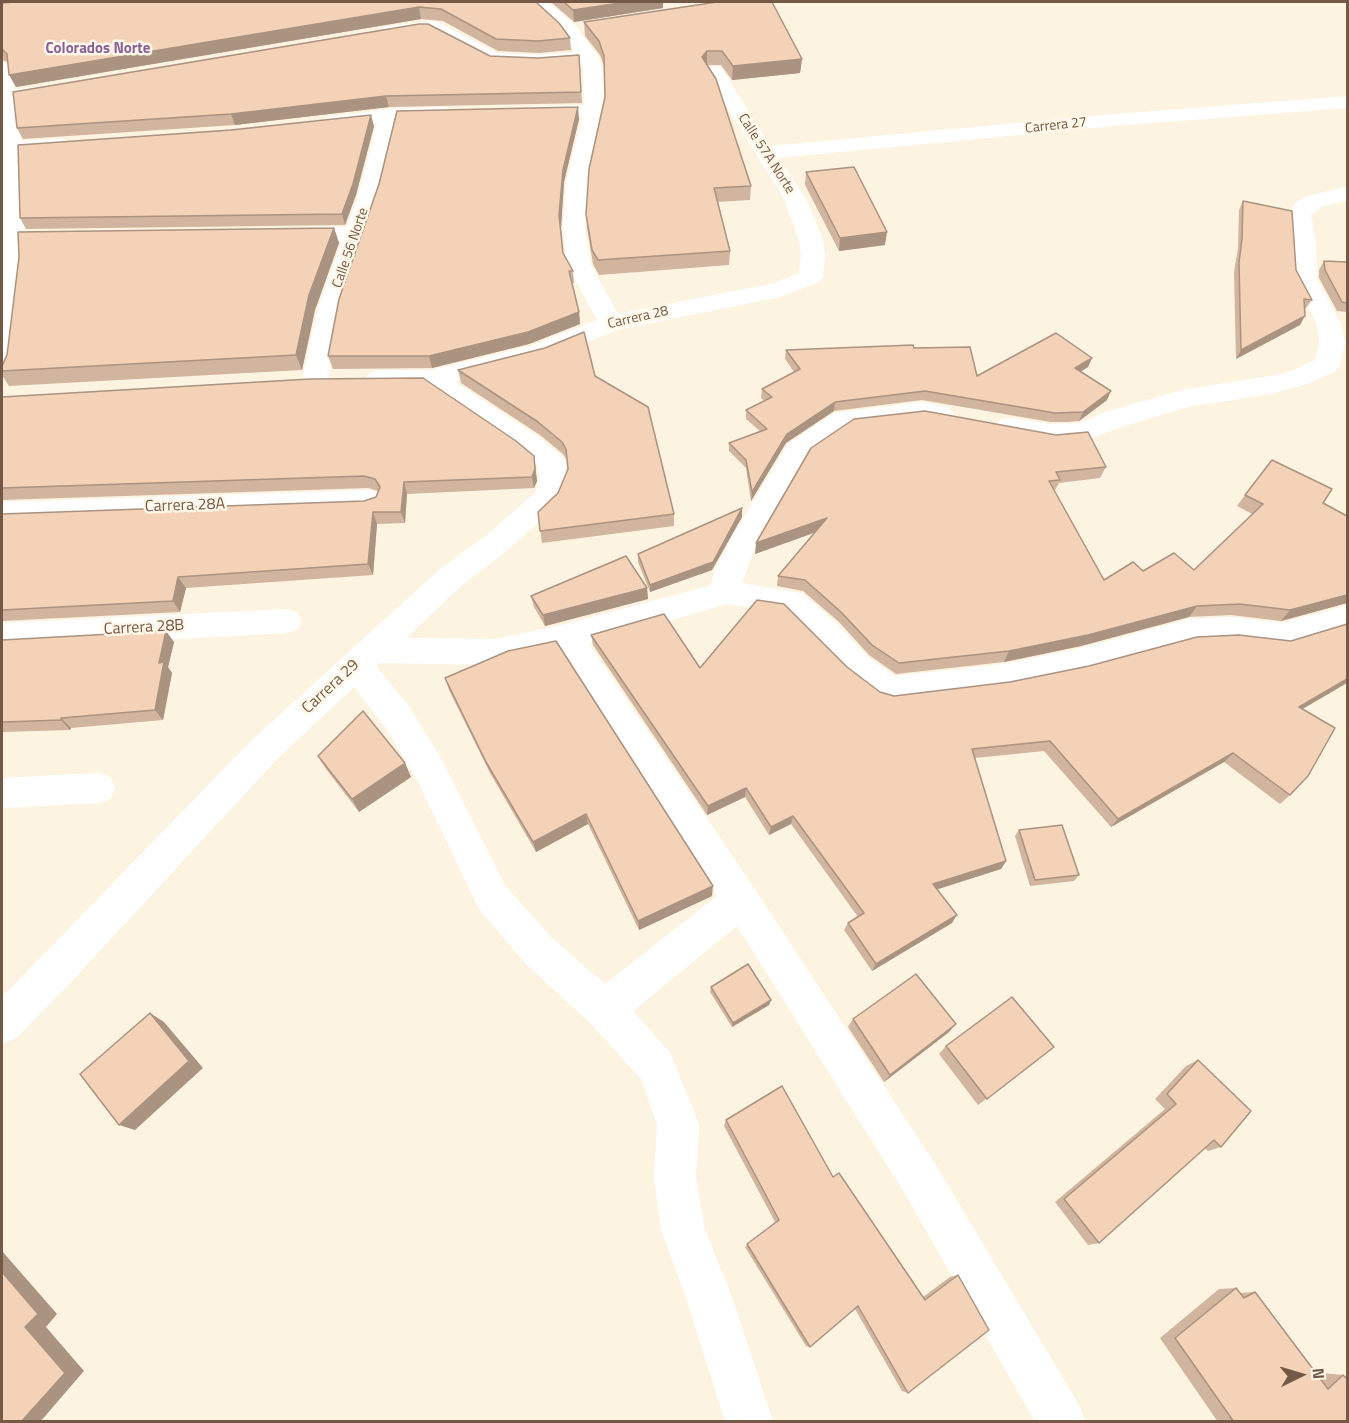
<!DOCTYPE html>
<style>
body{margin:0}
#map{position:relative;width:1349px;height:1423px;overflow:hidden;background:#fdf3e1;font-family:"Titillium Web",sans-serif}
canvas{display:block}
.frame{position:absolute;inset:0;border:3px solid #745947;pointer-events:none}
.north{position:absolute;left:1271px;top:1345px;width:60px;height:60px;-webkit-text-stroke:4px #fff7e8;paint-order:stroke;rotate:85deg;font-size:16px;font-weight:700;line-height:24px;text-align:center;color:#745947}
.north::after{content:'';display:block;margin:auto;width:21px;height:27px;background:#745947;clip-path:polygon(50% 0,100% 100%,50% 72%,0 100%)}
</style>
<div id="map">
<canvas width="1349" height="1423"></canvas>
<div class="frame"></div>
<div class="north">N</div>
</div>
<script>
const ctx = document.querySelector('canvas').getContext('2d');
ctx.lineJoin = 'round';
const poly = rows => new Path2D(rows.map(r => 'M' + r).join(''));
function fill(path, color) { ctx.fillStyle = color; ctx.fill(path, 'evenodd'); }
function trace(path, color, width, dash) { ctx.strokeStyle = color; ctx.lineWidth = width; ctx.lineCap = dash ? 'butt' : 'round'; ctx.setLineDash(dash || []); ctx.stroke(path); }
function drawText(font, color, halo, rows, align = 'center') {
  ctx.font = font + ' "Titillium Web",sans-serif'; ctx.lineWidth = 5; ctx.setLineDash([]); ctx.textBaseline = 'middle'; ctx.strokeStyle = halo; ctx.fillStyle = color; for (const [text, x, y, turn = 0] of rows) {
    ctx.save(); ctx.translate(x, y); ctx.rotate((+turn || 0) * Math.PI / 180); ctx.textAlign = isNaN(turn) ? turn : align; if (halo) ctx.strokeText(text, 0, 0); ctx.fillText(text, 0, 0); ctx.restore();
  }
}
const minor = poly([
 [529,2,548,2,576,26,598,56,603,70,604,111,588,183,585,228,591,265,618,314,774,283,799,273,801,254,798,237,783,197,704,71,707,67,721,67,770,146,1114,114,1348,96,1348,108,1114,126,778,158,805,197,822,237,825,254,823,277,819,282,780,297,617,330,546,359,455,382,539,437,562,456,566,463,567,481,558,505,503,554,462,585,406,638,495,639,567,624,708,586,711,585,715,569,729,542,788,444,834,413,922,402,950,408,954,415,950,422,941,424,922,420,851,429,808,458,753,553,742,583,802,593,837,624,868,657,895,676,1004,664,1082,648,1189,619,1231,617,1281,623,1348,605,1348,630,1281,649,1231,643,1189,645,1082,674,1004,690,890,704,878,700,846,675,815,642,783,613,727,604,589,644,754,888,937,1167,1079,1405,1086,1422,1035,1422,907,1197,737,926,633,1011,670,1052,699,1124,696,1178,705,1230,732,1297,773,1422,725,1422,686,1297,661,1230,654,1178,657,1124,641,1079,590,1023,525,963,479,909,418,782,386,728,354,687,277,759,73,980,16,1038,2,1044,2,997,253,739,440,569,483,538,535,493,539,481,538,467,519,451,427,388,378,388,369,385,365,379,369,373,378,370,432,370,530,346,597,320,567,265,563,228,566,183,582,117,533,118,526,116,523,112,526,108,533,106,584,105,583,70,581,63,539,67,493,65,432,33,389,38,382,36,380,32,382,28,389,26,435,21,497,53,539,55,575,52,562,34,529,2],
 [559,651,717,896,605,984,551,937,505,885,442,760,410,708,376,666,379,663,495,665,559,651],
 [2,62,9,64,12,68,14,90,57,84,64,86,67,90,64,94,57,96,16,102,21,141,62,139,69,141,73,145,69,149,62,151,22,154,26,272,15,370,11,376,2,379,2,62],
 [442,107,449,109,452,113,449,117,398,121,380,196,341,311,328,380,324,386,315,389,306,386,302,380,317,311,342,241,290,242,282,240,278,235,282,230,290,228,347,227,358,196,377,123,329,129,322,127,319,123,322,119,329,117,389,109,442,107],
 [1348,186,1348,200,1321,207,1311,215,1316,242,1317,279,1341,324,1345,342,1340,365,1336,371,1310,383,1271,394,1188,407,1125,426,1083,441,1051,444,999,434,995,427,999,420,1009,418,1051,424,1080,423,1105,412,1186,389,1271,376,1292,371,1315,360,1319,342,1317,324,1293,279,1292,242,1289,215,1295,203,1305,197,1348,186],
 [368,490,378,493,382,500,378,507,368,510,2,524,2,502,368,490],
 [286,609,297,612,302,621,297,630,286,633,2,649,2,623,286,609],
 [98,773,110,777,115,788,110,799,98,803,2,808,2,778,98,773]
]);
const wall = poly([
 [2,2,9,2,3,3,536,2,570,38,571,50,539,53,498,51,443,21,421,19,16,87,8,62,2,60],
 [551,2,663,2,663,8,574,22],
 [584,22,802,59,800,73,732,80,721,65,707,65,751,186,750,200,717,202,730,251,729,265,599,275,593,264,587,228,586,214,605,97,605,69,600,55,585,36],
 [579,55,582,103,389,107,235,125,23,139,17,128,490,56,538,58],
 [579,119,564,182,561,228,563,253,573,271,574,283,572,283,579,312,580,324,529,344,432,368,333,369,328,356,379,184],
 [374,126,356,195,345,225,26,229,20,218],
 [806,172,885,245,839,251,805,185],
 [1243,201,1296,270,1312,300,1306,308,1305,308,1300,325,1236,359,1234,272,1238,248,1239,210],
 [334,228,339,243,315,310,302,370,9,386,2,375,2,366,7,355],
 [1324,261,1347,262,1347,312,1337,311,1319,278,1319,270],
 [914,348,977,376,1092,358,1088,367,1080,372,1107,400,1079,421,1067,422,1051,422,922,400,834,411,786,443,751,501,746,468,729,451,729,443,760,431,746,419,746,410,765,401,761,398,762,389,794,372,785,359,786,350],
 [458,370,595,376,674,514,674,526,542,543,538,512,558,493,568,469,567,460,563,454,540,435,461,383],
 [2,397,534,456,537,481,534,488,407,494,405,523,377,524,373,575,186,588,180,612,2,621,2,514,364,501,376,497,378,491,368,488,2,500],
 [811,448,1106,467,1100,478,1059,483,1054,492,1104,580,1143,571,1194,570,1252,514,1237,506,1245,495,1323,503,1347,516,1347,603,1281,621,1231,615,1189,617,1081,646,1004,662,896,674,869,655,839,622,803,591,777,586,778,576,814,533,755,554],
 [742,517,712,570,650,592,638,562,638,554],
 [647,588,648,599,545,626,534,607,531,596],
 [591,635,700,668,847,667,880,692,894,696,1302,709,1290,795,1280,804,1224,762,1111,827,1044,751,975,758,1006,861,1001,869,937,889,952,923,872,971,844,930,848,923,858,917,791,824,769,835,745,797,707,815,593,645],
 [2,640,174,642,168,667,172,673,163,720,71,728,70,730,2,732],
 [445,678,712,896,639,930,588,824,536,852,490,773,449,690],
 [318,756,405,763,411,777,359,812,326,769],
 [1019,830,1079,875,1074,881,1030,886,1015,836],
 [711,987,771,1000,769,1005,732,1027,710,992],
 [853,1019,949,1032,884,1082,848,1027],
 [946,1046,1054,1047,978,1105,939,1054],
 [1198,1060,1221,1147,1208,1151,1205,1148,1099,1243,1088,1245,1055,1202,1165,1109,1155,1099,1186,1066],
 [726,1120,833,1177,923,1297,950,1277,958,1275,908,1393,902,1391,855,1309,810,1347,806,1346,745,1247,775,1222,724,1126],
 [1236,1288,1239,1293,1255,1292,1319,1376,1322,1373,1343,1375,1347,1422,1218,1422,1160,1338,1219,1289]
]);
const shadedWall = poly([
 [627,2,663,2,663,8,574,22,573,10],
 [419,7,421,19,16,87,9,75],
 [707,51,707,65,702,57],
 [802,59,800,73,732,80,733,66],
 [386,96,389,107,235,125,231,114],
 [578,107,579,119,564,182,561,228,559,215,563,170],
 [371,115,374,126,356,195,345,225,342,214],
 [334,228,339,243,315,310,302,370,296,355,309,295],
 [887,232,885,245,839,251,840,238],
 [579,312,580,324,529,344,432,368,429,356],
 [1305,316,1300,325,1236,359,1241,350],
 [1092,358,1088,367,1071,377,1075,368],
 [1111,391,1107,400,1079,421,1083,412],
 [835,402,834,411,786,443,751,501,752,492,787,434],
 [534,456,537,481,534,488,532,477],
 [404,482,407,494,405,523,401,512],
 [742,508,742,517,712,570,650,592,650,585],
 [373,512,377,524,373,575,368,564],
 [827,518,824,529,755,554,756,543],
 [178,577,186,588,180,612,173,601],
 [647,588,648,599,545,626,543,615],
 [1347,595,1347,603,1281,621,1290,610],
 [1197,606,1189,617,1081,646,1004,662,1009,651],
 [166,631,174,642,168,667,172,673,163,720,155,710,159,663],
 [1347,679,1347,683,1289,717,1299,707],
 [61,718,71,728,70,730,61,720],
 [1233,753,1224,762,1111,827,1118,819],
 [405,763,411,777,359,812,352,799],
 [746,788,745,797,707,815,708,806],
 [586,814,588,824,536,852,533,842],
 [793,816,791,824,769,835,771,827],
 [1006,861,1001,869,929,892,933,884],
 [713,886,712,896,639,930,638,921],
 [957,915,952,923,872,971,876,964],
 [771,1000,769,1005,732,1027,733,1023],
 [150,1013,164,1022,203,1068,135,1130,119,1125],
 [956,1024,949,1032,884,1082,890,1075],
 [2,1251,57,1314,46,1327,84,1371,40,1422,21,1422,25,1327,2,1272]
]);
const building = poly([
 [14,2,536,2,559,23,570,38,538,41,496,39,441,9,419,7,9,75,7,54,2,49,2,3,14,2],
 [564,2,627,2,573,10,564,2],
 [717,2,772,2,802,59,733,66,722,51,707,51,702,57,716,79,751,186,714,188,730,251,598,260,592,250,586,214,589,169,605,97,604,56,599,41,584,22,717,2],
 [419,24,428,24,490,56,538,58,579,55,581,92,386,96,231,114,17,128,13,92,419,24],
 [578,107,563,170,559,215,563,253,573,271,569,271,579,312,528,332,429,356,328,356,339,299,379,184,397,111,578,107],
 [371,115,353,184,342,214,20,218,18,145,231,130,371,115],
 [854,167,887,232,840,238,806,172,854,167],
 [1243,201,1292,211,1296,270,1312,300,1304,299,1305,316,1241,350,1239,263,1242,239,1243,201],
 [334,228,309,295,296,355,2,371,2,366,7,355,19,257,18,232,334,228],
 [1324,261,1347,262,1347,303,1342,302,1325,270,1324,261],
 [584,332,595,376,648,407,674,514,540,531,538,512,558,493,568,469,566,449,562,442,538,422,458,370,545,348,584,332],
 [1056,333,1092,358,1075,368,1111,391,1083,412,1055,413,925,391,835,402,787,434,752,492,746,460,729,443,767,429,746,410,772,397,762,389,800,369,786,350,913,345,914,348,970,347,977,376,1056,333],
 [423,378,516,441,534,456,535,469,532,477,404,482,401,512,373,512,368,564,178,577,173,601,2,610,2,514,364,501,376,497,380,487,375,479,364,476,2,488,2,397,310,379,423,378],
 [925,411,1056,435,1088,432,1106,467,1056,472,1060,480,1049,481,1104,580,1133,562,1143,571,1174,553,1194,570,1263,504,1245,495,1272,460,1332,489,1323,503,1347,516,1347,595,1290,610,1240,604,1197,606,1088,635,1009,651,899,663,872,645,841,612,805,580,778,576,827,518,756,543,811,448,854,419,925,411],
 [742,508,713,562,650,585,638,554,742,508],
 [626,556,647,588,543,615,531,596,626,556],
 [757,600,784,604,847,667,880,692,894,696,1010,682,1089,666,1197,637,1239,635,1291,641,1347,624,1347,679,1299,707,1335,728,1308,776,1290,795,1233,753,1118,819,1050,741,972,749,1006,861,933,884,957,915,876,964,848,923,864,913,793,816,771,827,746,788,708,806,591,635,664,614,700,668,757,600],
 [166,631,159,663,164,662,155,710,61,718,61,720,2,722,2,640,166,631],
 [556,641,713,886,638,921,586,814,533,842,486,762,445,678,508,651,556,641],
 [363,711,405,763,352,799,318,756,363,711],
 [1062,825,1079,875,1035,880,1019,830,1062,825],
 [748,964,771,1000,733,1023,711,987,748,964],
 [916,974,956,1024,890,1075,853,1019,916,974],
 [1012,997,1054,1047,987,1099,946,1046,1012,997],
 [150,1013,189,1061,119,1125,80,1074,150,1013],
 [1198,1060,1251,1111,1221,1147,1214,1140,1099,1243,1064,1199,1176,1104,1167,1094,1198,1060],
 [782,1086,833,1177,839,1173,925,1300,958,1275,989,1330,908,1393,858,1306,810,1347,747,1244,779,1220,726,1120,782,1086],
 [2,1272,38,1314,25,1327,65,1373,21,1422,2,1422,2,1272],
 [1236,1288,1244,1298,1255,1292,1328,1389,1343,1375,1347,1379,1347,1422,1234,1422,1175,1338,1236,1288]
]);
const farStreetnames = [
 ["Carrera 27",1056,126,-6],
 ["Calle 57A Norte",766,154,57],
 ["Calle 56 Norte",351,248,-71],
 ["Carrera 28",638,318,-13]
];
const farNeighbourhoodnames = [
 ["Colorados Norte",98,49]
];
const streetNames = [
 ["Carrera 28A",185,506,-2],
 ["Carrera 28B",144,628,-3],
 ["Carrera 29",331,687,-43]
];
fill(minor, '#fff');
fill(wall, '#d1b59e');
fill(shadedWall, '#aa9381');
fill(building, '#f3d2b8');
trace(building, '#aa9381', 1.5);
drawText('14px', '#745947', '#fff7e8', farStreetnames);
drawText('bold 15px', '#896298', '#fff7e8', farNeighbourhoodnames);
drawText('16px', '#745947', '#fff7e8', streetNames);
</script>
